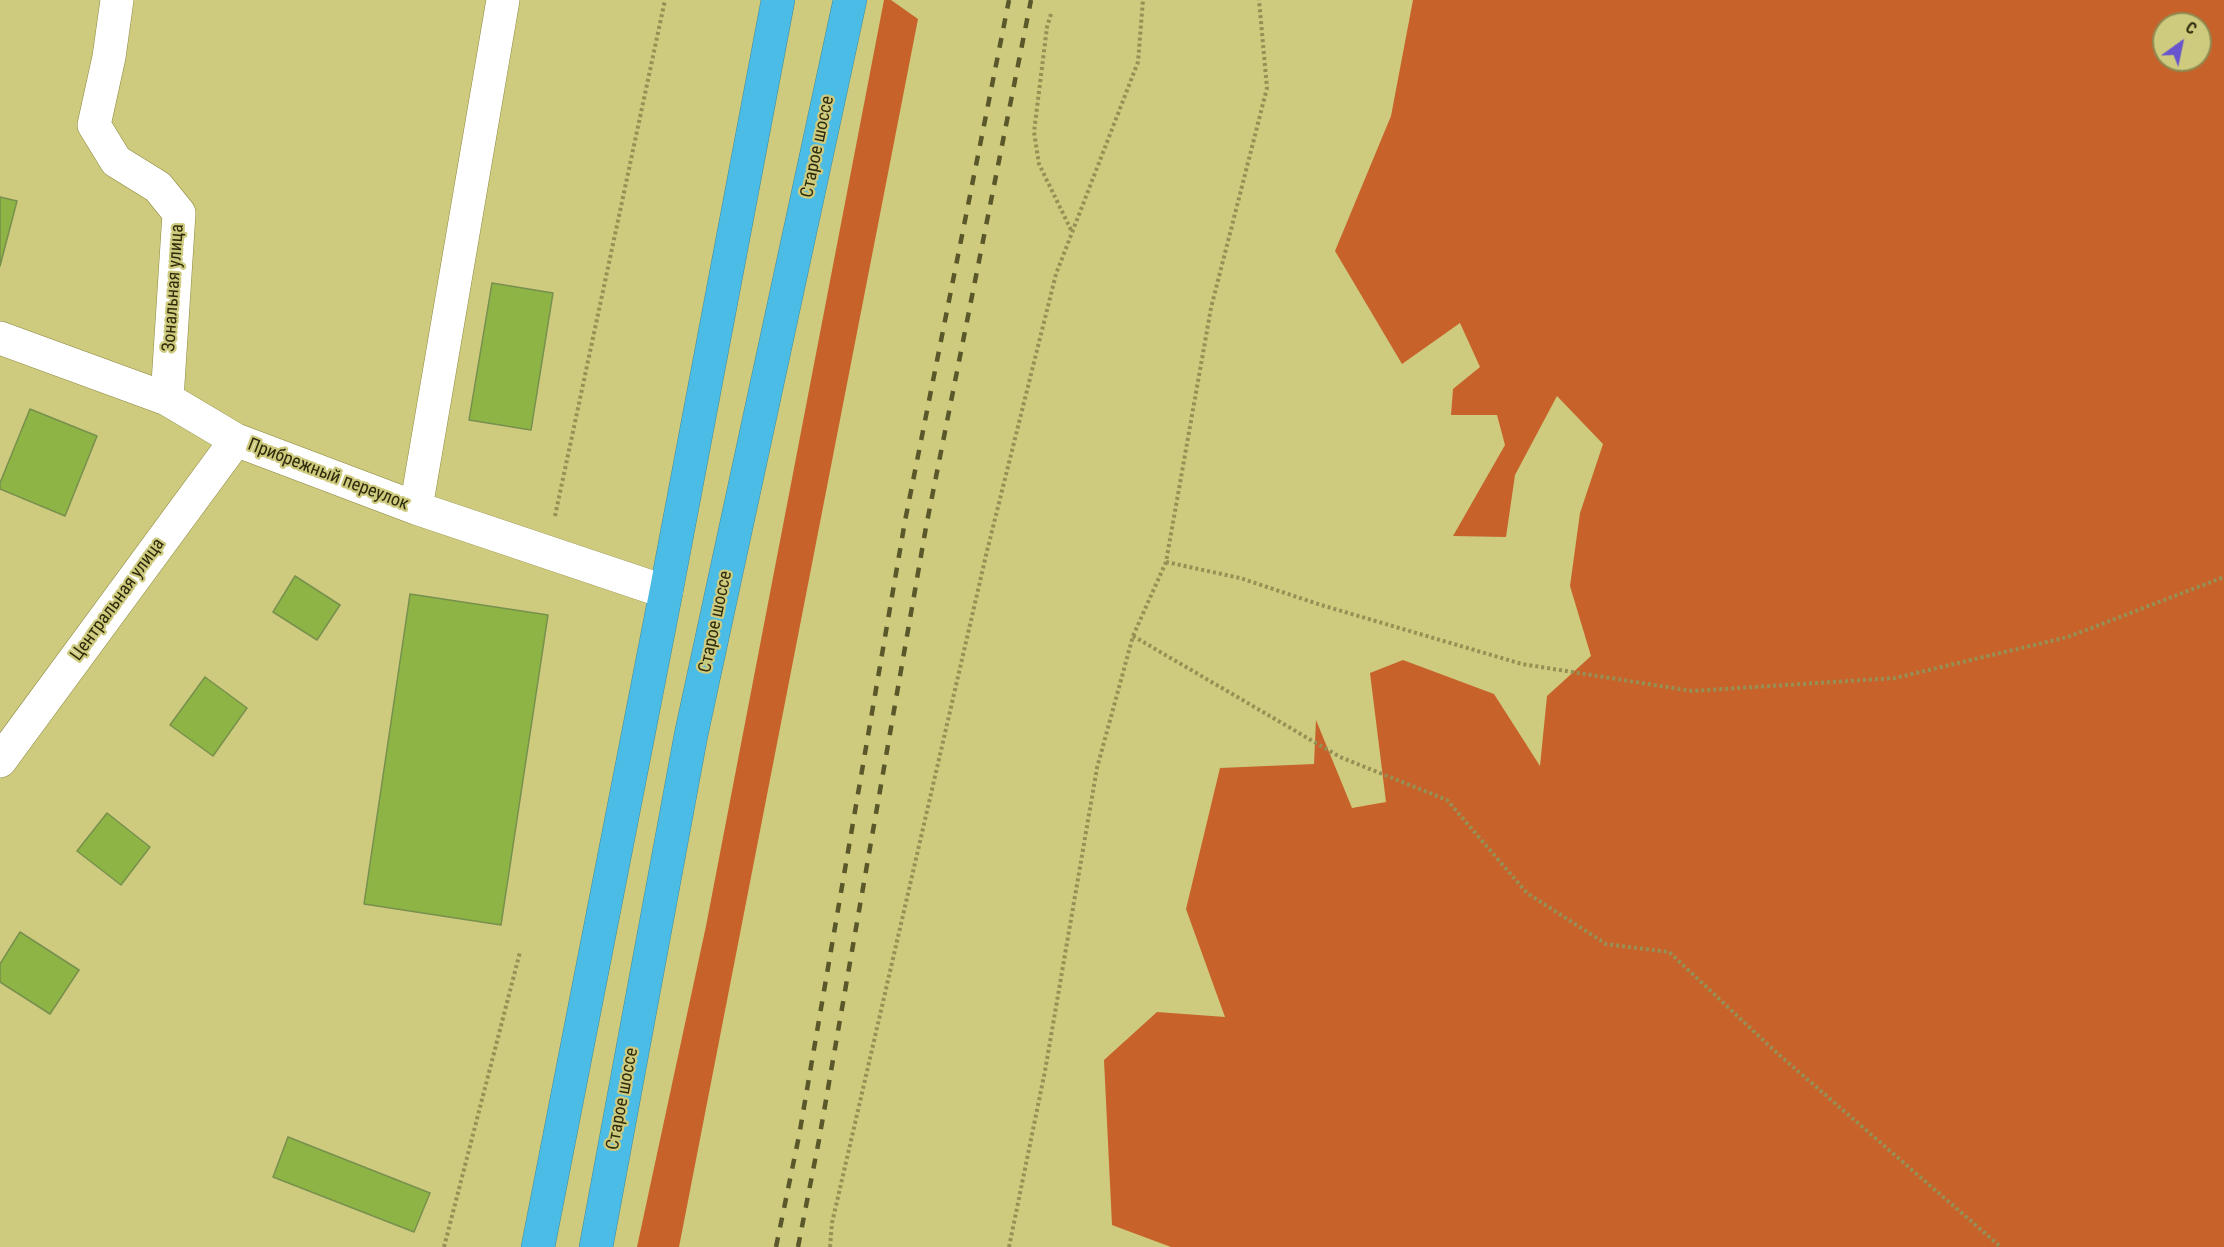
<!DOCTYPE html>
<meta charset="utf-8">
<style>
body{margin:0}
#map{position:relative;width:2224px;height:1247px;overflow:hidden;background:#ceca7e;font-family:"Roboto Condensed",sans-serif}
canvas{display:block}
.north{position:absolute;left:2152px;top:12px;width:60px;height:60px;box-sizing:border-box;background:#ceca7e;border:2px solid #8e8a50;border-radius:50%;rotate:33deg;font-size:16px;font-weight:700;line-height:24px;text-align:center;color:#2d2b0b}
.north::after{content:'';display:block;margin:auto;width:21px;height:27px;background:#6855ce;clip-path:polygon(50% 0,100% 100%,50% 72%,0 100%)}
</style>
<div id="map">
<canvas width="2224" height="1247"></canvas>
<div class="north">С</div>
</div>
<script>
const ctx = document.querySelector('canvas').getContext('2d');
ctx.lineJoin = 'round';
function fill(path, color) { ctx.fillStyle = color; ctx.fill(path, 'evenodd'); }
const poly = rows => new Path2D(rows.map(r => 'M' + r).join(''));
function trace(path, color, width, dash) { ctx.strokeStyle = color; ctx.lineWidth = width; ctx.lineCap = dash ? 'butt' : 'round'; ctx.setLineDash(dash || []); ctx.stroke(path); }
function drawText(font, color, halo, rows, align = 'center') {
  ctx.font = font + ' "Roboto Condensed",sans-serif'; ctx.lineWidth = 4.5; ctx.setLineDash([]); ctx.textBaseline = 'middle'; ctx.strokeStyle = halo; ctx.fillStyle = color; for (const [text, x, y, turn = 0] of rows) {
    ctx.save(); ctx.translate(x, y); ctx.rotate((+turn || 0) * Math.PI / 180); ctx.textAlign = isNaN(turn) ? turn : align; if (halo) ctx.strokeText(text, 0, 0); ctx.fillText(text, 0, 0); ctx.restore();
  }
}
const forest = poly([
 [884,0,891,0,918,19,679,1247,637,1247,706,926],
 [1413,0,2224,0,2224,1247,1171,1247,1112,1225,1104,1060,1157,1012,1225,1017,1186,909,1220,768,1314,764,1316,720,1352,808,1386,802,1370,673,1403,660,1494,694,1540,766,1547,696,1591,656,1570,586,1580,513,1603,444,1557,396,1515,475,1506,537,1453,536,1505,445,1497,415,1451,415,1453,389,1480,367,1460,323,1402,364,1335,251,1391,116],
 [2164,24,2200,24,2200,60,2164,60]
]);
const building = poly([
 [0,197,17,201,0,266,0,197],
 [492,283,553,293,531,430,469,420,492,283],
 [30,409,97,436,65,516,0,489,0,483,30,409],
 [295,576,340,605,317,640,273,612,295,576],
 [410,594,548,615,501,925,364,904,410,594],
 [205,677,247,708,213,756,170,725,205,677],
 [107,813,150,847,121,885,77,851,107,813],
 [20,932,79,970,50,1014,0,982,0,964,20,932],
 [288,1137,430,1193,414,1232,273,1177,288,1137]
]);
const path = poly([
 [1051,14,1047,27,1034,132,1039,164,1072,232],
 [555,516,665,0],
 [1166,562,1240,578,1321,605,1522,664,1692,691,1895,678,2068,637,2224,577],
 [1133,636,1340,757,1447,800,1527,893,1606,944,1669,952,1777,1053,2001,1247],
 [444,1247,520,952],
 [830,1247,832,1223,987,551,1056,274,1138,62,1143,0],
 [1009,1247,1045,1071,1097,768,1133,636,1166,562,1211,308,1267,88,1259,0]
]);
const street = poly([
 [117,0,109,57,94,125,116,161,158,187,179,213,167,399],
 [0,338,167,399,236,440,416,508,666,592],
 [416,508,503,0],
 [0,761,236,440]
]);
const highway = poly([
 [538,1247,666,592,778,0],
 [596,1247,691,735,850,0]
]);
const rail = poly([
 [776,1247,799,1136,905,521,1009,0],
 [798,1247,819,1140,926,527,1031,0]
]);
const streetNames = [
 ["Старое шоссе",818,147,-78],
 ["Зональная улица",174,288,-86],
 ["Прибрежный переулок",328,475,21],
 ["Центральная улица",118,600,-54],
 ["Старое шоссе",716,622,-78],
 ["Старое шоссе",623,1099,-79]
];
fill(forest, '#c7622b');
fill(building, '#8eb445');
trace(building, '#77904d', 1.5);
trace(street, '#8b873c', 34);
trace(highway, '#408999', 34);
trace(path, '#959155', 4, [3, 3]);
trace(street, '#fff', 33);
trace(highway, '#4bbce5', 33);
trace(rail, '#5a582b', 4.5, [10, 10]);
drawText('18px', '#2d2b0b', '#ceca7e', streetNames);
</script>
